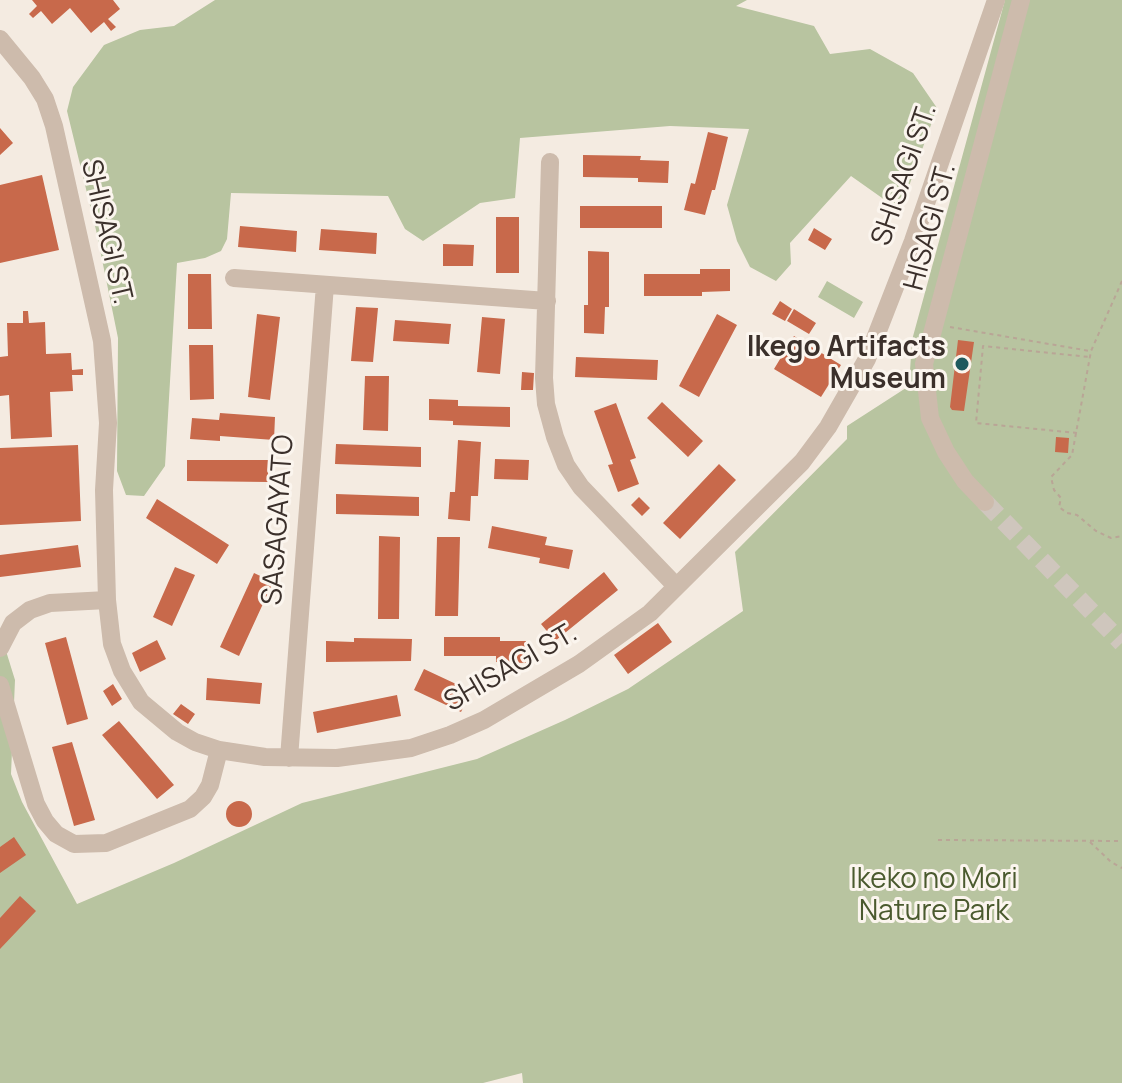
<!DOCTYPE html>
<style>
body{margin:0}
canvas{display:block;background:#f4ebe1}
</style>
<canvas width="1122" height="1083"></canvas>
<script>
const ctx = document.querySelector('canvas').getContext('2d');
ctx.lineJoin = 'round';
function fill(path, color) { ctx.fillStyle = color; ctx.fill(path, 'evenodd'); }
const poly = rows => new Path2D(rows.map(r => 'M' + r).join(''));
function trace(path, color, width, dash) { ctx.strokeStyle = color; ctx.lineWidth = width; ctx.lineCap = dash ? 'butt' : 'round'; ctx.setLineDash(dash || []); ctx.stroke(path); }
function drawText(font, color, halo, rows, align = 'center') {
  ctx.font = font + ' Manrope,sans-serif'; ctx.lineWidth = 6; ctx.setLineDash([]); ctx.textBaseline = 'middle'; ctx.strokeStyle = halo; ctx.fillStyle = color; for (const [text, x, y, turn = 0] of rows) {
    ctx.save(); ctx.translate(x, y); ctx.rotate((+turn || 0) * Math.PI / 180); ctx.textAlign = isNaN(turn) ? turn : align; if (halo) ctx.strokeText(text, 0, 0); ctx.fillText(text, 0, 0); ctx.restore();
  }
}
const green = poly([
 [215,0,747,0,736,6,814,26,830,54,870,49,913,73,937,108,904,200,892,205,851,176,790,243,791,264,776,281,750,267,737,241,727,205,749,129,670,126,520,138,515,198,480,203,423,241,405,229,388,196,231,193,227,239,221,251,205,258,177,263,165,466,144,496,126,495,117,471,118,338,96,230,67,111,73,87,104,45,140,30,174,26],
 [1005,0,1122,0,1122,1083,523,1083,522,1073,483,1083,0,1083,0,644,6,651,15,680,11,774,22,802,77,904,174,863,302,803,477,759,565,720,628,689,743,611,735,552,847,439,847,426,909,386,912,340],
 [827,281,863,302,854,318,818,297]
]);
const building = poly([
 [32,0,113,0,120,9,108,19,116,27,111,31,104,22,91,33,70,8,52,24,41,11,33,18,29,14,37,6],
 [0,128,13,143,0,155],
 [708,132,728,137,715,190,712,190,705,215,684,210,691,183,695,184],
 [583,155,641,156,640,160,669,161,668,183,638,182,638,178,583,177],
 [42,175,59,250,0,263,0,185],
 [580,206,662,206,662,228,580,228],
 [496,217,519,217,519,273,496,273],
 [240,226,297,231,296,252,238,247],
 [814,228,832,239,825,250,808,240],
 [321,229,377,233,376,254,319,250],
 [443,244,474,245,473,266,443,266],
 [588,251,609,252,609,307,605,307,604,334,584,333,584,305,588,305],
 [700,269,730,269,730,291,702,292,702,296,644,296,644,274,700,274],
 [188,274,211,274,212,329,188,329],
 [780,301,792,309,785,321,772,314],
 [356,307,378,308,373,362,351,361],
 [794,309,816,323,809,334,787,321],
 [23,311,28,311,29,323,45,322,46,354,71,353,72,370,83,369,83,375,72,375,73,391,50,392,52,437,11,439,9,395,0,396,0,357,8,356,7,323,23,323],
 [257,314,280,317,270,400,248,397],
 [717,314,737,325,699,397,679,386],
 [482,317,505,319,500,374,477,372],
 [395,320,451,324,449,344,393,341],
 [794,336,841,365,821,397,774,369],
 [958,340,974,342,964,411,952,410,950,407],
 [189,345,213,345,214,399,190,400],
 [576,357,658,360,657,380,575,377],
 [522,372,534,373,533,390,521,390],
 [365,376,389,376,388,431,363,430],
 [429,399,458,400,458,406,510,407,510,427,453,425,453,421,429,420],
 [662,402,703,441,688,457,647,418],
 [616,403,636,458,630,460,639,484,618,492,608,465,613,464,594,411],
 [220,413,275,417,274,440,220,436,220,441,190,439,192,418,219,420],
 [1056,437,1069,438,1068,453,1055,452],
 [458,440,481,442,478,496,471,496,470,521,448,519,450,492,455,492],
 [336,444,421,447,421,467,335,464],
 [78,445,81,521,0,525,0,448],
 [495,459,529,460,528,480,494,479],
 [187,460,268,460,268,482,187,481],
 [719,464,736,480,680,539,663,523],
 [336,494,419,497,419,516,336,514],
 [639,497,650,508,642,516,631,505],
 [157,499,229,545,217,564,146,518],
 [492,526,547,537,545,545,573,550,569,569,539,563,540,558,488,548],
 [379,536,400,537,399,619,378,619],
 [437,537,460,537,458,616,435,616],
 [78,545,81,567,0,577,0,555],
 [175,567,195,575,172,626,153,617],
 [604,572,618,590,555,641,541,624],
 [254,573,273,582,239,656,220,647],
 [658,623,672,642,628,674,614,655],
 [66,637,88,719,67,725,45,643],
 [444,637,500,637,500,641,526,641,526,663,496,662,496,656,444,656],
 [354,638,412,639,411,661,326,662,326,641,354,642],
 [157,640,166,659,140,672,132,653],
 [424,669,471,691,461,712,414,690],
 [207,678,262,683,260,704,206,700],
 [113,684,122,699,112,706,103,691],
 [397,695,401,716,317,733,313,712],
 [181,704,195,714,188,724,173,714],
 [119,721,174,785,157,799,102,735],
 [72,742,95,820,74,826,52,747],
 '226 814a13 13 0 1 1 26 0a13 13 0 1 1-26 0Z',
 [14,837,26,855,0,873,0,847],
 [20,896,36,911,0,949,0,918]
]);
const minorTunnel = poly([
 [985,502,1122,643]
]);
const path = poly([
 [1122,281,1091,351,1072,455,1051,477,1054,490,1061,498,1059,507,1067,513,1077,515,1096,531,1111,538,1122,536],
 [950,327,1090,351],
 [1077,433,976,423,983,346,1089,357],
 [938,840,1122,841],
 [1090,842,1111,862,1122,868]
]);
const minor = poly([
 [0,39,32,78,45,99,54,126,102,341,108,423,104,490,107,600,112,644,122,671,141,702,177,732,195,742,219,750,265,757,337,758,411,748,450,735,484,720,579,664,650,613,802,462,828,427,867,359,913,241,996,0],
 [550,162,544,378,546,404,555,437,566,465,581,487,676,586],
 [234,278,547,301],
 [985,502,965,481,946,452,930,418,924,364,1021,0],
 [0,648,13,623,30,610,50,603,107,600],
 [0,685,36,804,45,821,56,834,74,844,106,843,190,809,203,797,210,785,219,750],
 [289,758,325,285]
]);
const markers = [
 [962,364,8,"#1f5a5e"]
];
const streetNames = [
 ["SHISAGI ST.",905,175,-71],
 ["HISAGI ST.",931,227,-75],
 ["SHISAGI ST.",106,232,77],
 ["SASAGAYATO",279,520,-86],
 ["SHISAGI ST.",511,668,-30]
];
const poiNames = [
 ["Ikego Artifacts",946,348],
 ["Museum",946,380]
];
const parkNames = [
 ["Ikeko no Mori",934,880],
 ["Nature Park",934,912]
];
fill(green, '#b8c4a0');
fill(building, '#c8694b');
trace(minorTunnel, '#cfc6bd', 18, [18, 9]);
trace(path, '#b9a596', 2, [4, 4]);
trace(minor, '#cdbbac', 18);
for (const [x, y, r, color] of markers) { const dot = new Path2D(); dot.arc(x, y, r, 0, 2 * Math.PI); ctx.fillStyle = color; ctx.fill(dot); trace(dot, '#fbf5ee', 3); }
drawText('28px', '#3b302b', '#fbf5ee', streetNames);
drawText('bold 28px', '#3b302b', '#fbf5ee', poiNames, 'right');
drawText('28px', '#4a5a2e', '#fbf5ee', parkNames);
</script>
